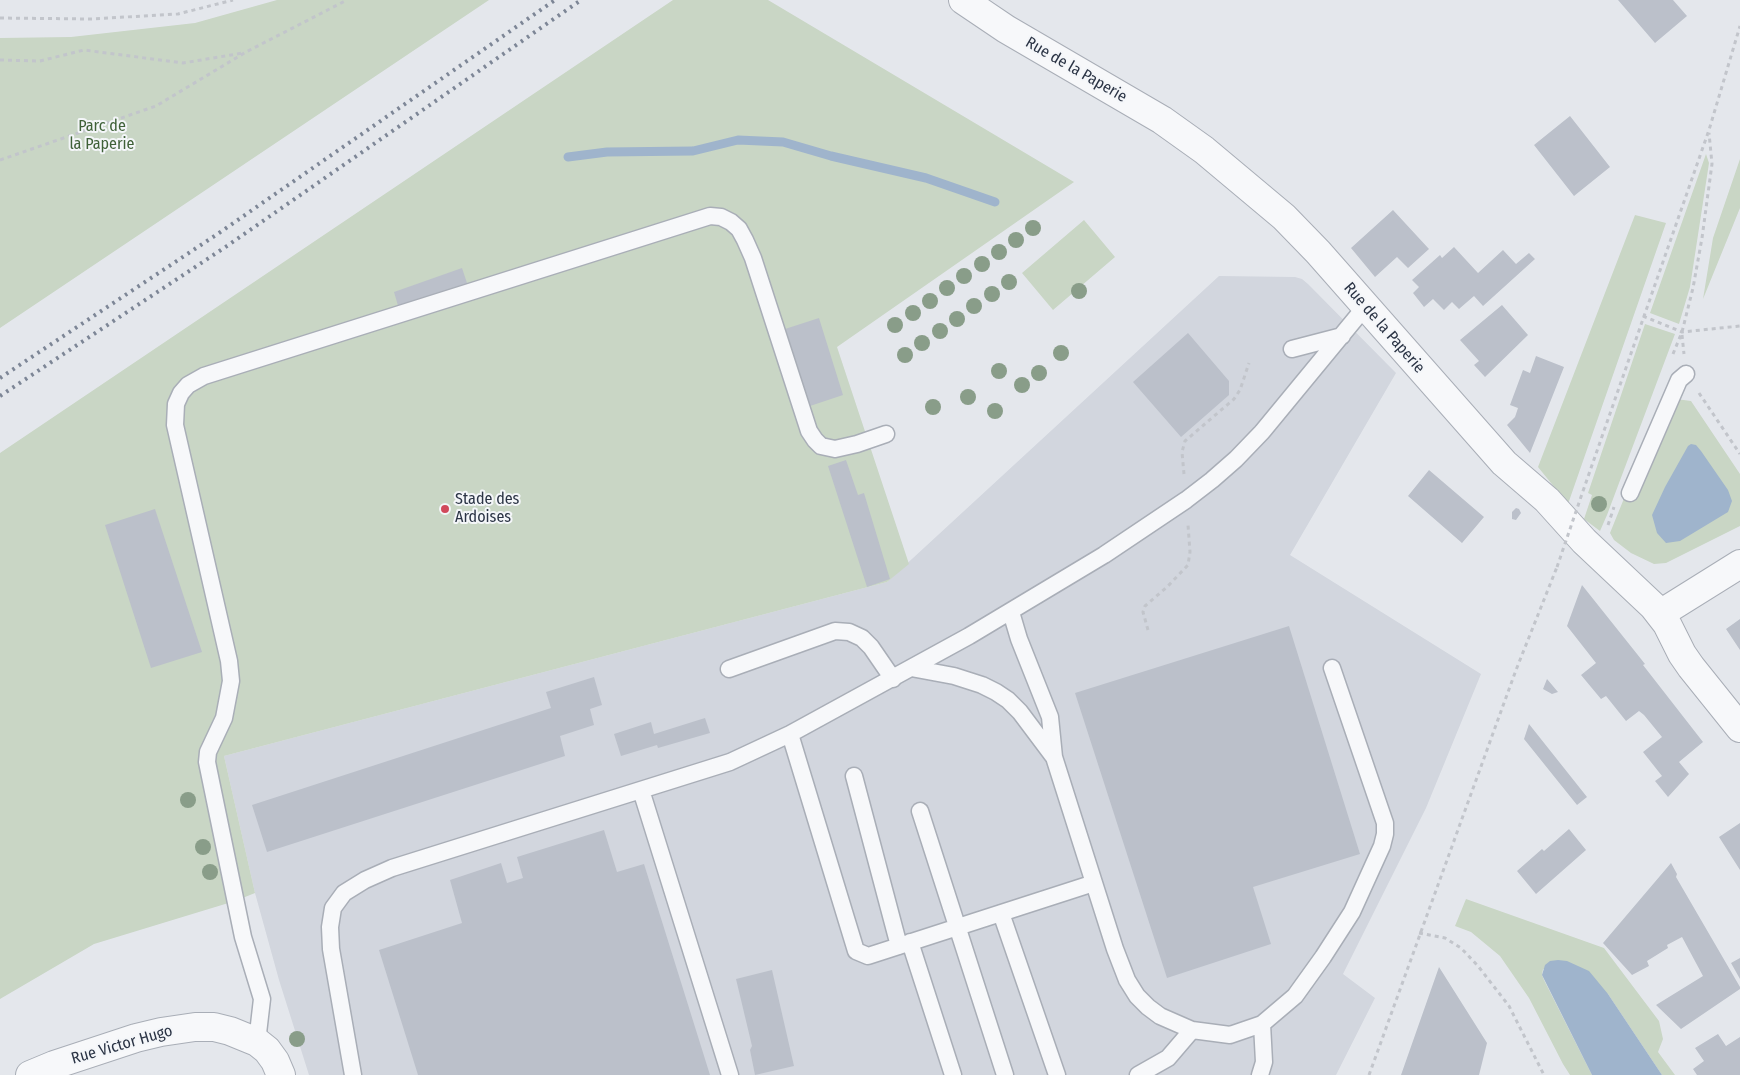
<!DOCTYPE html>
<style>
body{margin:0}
canvas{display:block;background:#e4e7ec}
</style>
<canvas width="1740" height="1075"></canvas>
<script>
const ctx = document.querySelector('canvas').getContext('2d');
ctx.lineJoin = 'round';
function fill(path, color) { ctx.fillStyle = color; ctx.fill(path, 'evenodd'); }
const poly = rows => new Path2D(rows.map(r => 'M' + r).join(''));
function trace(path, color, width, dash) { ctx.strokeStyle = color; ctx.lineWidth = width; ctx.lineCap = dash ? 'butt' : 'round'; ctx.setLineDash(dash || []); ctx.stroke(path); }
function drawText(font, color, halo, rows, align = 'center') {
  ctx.font = font + ' "Fira Sans Condensed",sans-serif'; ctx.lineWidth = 4; ctx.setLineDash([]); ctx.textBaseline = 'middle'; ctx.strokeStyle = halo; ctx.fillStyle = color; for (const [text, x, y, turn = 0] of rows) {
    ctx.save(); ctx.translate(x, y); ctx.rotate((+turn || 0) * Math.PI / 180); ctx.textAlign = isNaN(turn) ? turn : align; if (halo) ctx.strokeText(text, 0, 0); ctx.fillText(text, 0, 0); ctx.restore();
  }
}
const built = poly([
 [1219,276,1295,277,1302,279,1308,284,1396,373,1290,555,1481,674,1426,808,1343,974,1375,998,1336,1075,309,1075,279,980,255,893,224,756,887,582]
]);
const green = poly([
 [277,0,489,0,0,328,0,38,71,37,195,23],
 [673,0,768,0,1074,182,837,347,909,564,887,582,224,756,255,893,235,901,94,944,0,999,0,453],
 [1706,154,1709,163,1690,287,1679,324,1650,313],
 [1740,159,1740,208,1703,299,1713,238],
 [1635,215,1666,223,1568,504,1538,467],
 [1084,220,1115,257,1053,310,1022,273],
 [1645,324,1675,334,1607,515,1600,531,1584,519,1592,495,1588,493],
 [1676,399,1691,401,1740,474,1740,526,1666,563,1654,564,1631,553,1614,540,1610,533,1625,496,1635,501,1669,408],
 [1466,899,1604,948,1659,1021,1663,1039,1658,1052,1675,1075,1662,1075,1608,994,1543,969,1542,975,1544,980,1592,1075,1570,1075,1563,1064,1529,998,1500,956,1471,932,1455,926]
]);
const water = poly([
 [1691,444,1696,445,1701,451,1728,490,1732,501,1728,512,1680,541,1666,543,1657,533,1652,515,1665,487,1688,446],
 [1558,960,1567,961,1589,971,1608,994,1662,1075,1592,1075,1542,975,1545,965,1550,961]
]);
const stream = poly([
 [568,157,607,152,693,151,738,140,783,142,831,156,926,178,995,202]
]);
const building = poly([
 [1618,0,1673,0,1687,16,1655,43],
 [1570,116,1610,167,1574,196,1534,145],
 [1393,210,1429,249,1408,268,1397,257,1375,277,1351,248],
 [1454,247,1478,273,1503,250,1516,264,1529,253,1535,259,1483,306,1474,296,1459,309,1452,302,1444,310,1433,299,1424,307,1413,293,1419,287,1412,280,1440,255,1442,258],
 [462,268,468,286,399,309,394,292],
 [1502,305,1528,335,1485,377,1474,365,1479,361,1460,340],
 [819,318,843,395,810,406,785,329],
 [1188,333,1229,381,1229,395,1181,437,1133,382],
 [1536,356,1564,367,1530,453,1507,425,1515,417,1518,408,1510,405,1523,370,1530,373],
 [846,460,858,495,864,493,890,579,867,587,828,466],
 [1429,470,1484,517,1462,543,1408,496],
 [1516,508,1519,509,1521,513,1516,520,1512,519,1512,512],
 [155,509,202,652,151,668,105,525],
 [1582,585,1645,664,1643,665,1703,742,1679,762,1689,774,1668,797,1655,781,1662,776,1643,752,1662,737,1644,715,1639,711,1626,721,1606,696,1601,699,1581,675,1596,663,1567,626],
 [1740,619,1740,650,1726,629],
 [1289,626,1360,854,1253,887,1271,944,1167,978,1075,693],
 [594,677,602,705,590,709,594,725,560,736,565,756,267,852,252,805,551,708,546,692],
 [1547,679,1558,692,1552,694,1543,689],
 [705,718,710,733,658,748,657,745,621,756,614,734,651,722,654,734],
 [1529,724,1587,797,1577,805,1524,739],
 [1740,823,1740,870,1719,837],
 [1569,829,1586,850,1536,894,1517,871,1542,849,1544,851],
 [604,830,617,872,644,864,710,1075,418,1075,379,950,462,923,450,880,501,863,507,883,523,878,517,857],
 [1671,863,1677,874,1676,877,1740,987,1740,989,1681,1029,1656,1005,1703,976,1682,937,1667,945,1668,948,1647,961,1649,966,1632,975,1603,943],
 [1740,958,1740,979,1731,963],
 [1439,967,1487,1043,1479,1075,1401,1075],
 [772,970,794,1066,755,1075,750,1050,752,1046,736,979],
 [1718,1034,1726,1046,1740,1037,1740,1075,1697,1075,1693,1069,1704,1061,1695,1048]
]);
const path = poly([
 [0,18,91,19,178,14,233,0],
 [0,60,40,61,84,50,183,63,243,53],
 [0,160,156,106,246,52,347,0],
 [1643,316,1682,332,1740,326],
 [1682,335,1684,354],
 [1673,354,1682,332,1693,288,1702,238,1712,164,1709,133],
 [1699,393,1740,454],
 [1184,474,1182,452,1185,441,1234,399,1240,390,1249,363],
 [1583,491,1709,130,1740,26],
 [1608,525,1614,507],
 [1148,630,1143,612,1145,606,1167,587,1188,565,1190,552,1188,525],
 [1419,933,1445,938,1461,948,1478,966,1509,1006,1544,1075],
 [1369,1075,1516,670,1557,567]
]);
const service = poly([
 [1292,349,1342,336],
 [1630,493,1679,380,1686,374],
 [1011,612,1019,639,1050,717,1054,757,1115,949,1127,980,1137,996,1148,1007,1160,1016,1192,1030,1230,1035,1262,1024,1295,996,1323,957,1352,912,1382,846,1385,834,1385,823,1332,668],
 [911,668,954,676,982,685,996,692,1008,700,1020,712,1053,756],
 [729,669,835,631,849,632,862,638,871,647,893,679],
 [790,734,856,951,868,956,1094,883],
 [854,776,899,946],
 [641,790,730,1075],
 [920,811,1005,1075],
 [1001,913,1057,1075],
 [910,942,953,1075],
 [257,1042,262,999,243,937,207,762,208,752,224,718,231,681,229,661,175,425,176,404,181,393,188,385,204,376,710,216,721,217,731,222,739,229,745,240,753,258,809,431,815,440,821,446,835,449,857,444,886,434],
 [353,1075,331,949,330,927,333,908,344,893,365,880,392,868,730,762,790,734,969,636,1104,555,1186,500,1212,480,1236,459,1262,432,1365,307],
 [1138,1075,1168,1058,1192,1030],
 [1260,1075,1264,1062,1262,1024]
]);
const minor = poly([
 [963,0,1006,29,1162,120,1204,150,1284,217,1318,252,1504,463,1547,500,1584,541,1653,606,1667,624,1682,654,1691,667,1740,728],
 [1660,614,1740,564],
 [30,1075,54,1065,136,1038,161,1032,195,1027,214,1027,230,1031,257,1042,267,1050,275,1061,281,1075]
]);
const rail = poly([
 [0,378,219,233,555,0],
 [0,396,227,246,581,0]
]);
const pathBridge = poly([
 [1557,567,1583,491]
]);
const trees = [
 [1033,228],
 [1016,240],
 [999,252],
 [982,264],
 [964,276],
 [1009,282],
 [947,288],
 [1079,291],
 [992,294],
 [930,301],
 [974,306],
 [913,313],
 [957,319],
 [895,325],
 [940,331],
 [922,343],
 [1061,353],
 [905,355],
 [999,371],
 [1039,373],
 [1022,385],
 [968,397],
 [933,407],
 [995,411],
 [1599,504],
 [188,800],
 [203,847],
 [210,872],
 [297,1039]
];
const markers = [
 [445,509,5,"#d1495b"]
];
const streetNames = [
 ["Rue de la Paperie",1076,70,30],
 ["Rue de la Paperie",1384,328,49],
 ["Rue Victor Hugo",122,1045,-16]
];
const parkNames = [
 ["Parc de",102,127],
 ["la Paperie",102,145]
];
const poiNames = [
 ["Stade des",455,500],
 ["Ardoises",455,518]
];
fill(built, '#d2d6de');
fill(green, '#c9d6c5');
fill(water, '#9fb4cc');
trace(stream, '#9fb4cc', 9);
fill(building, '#bbc0ca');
trace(service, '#a9aeb7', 19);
trace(minor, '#a9aeb7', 30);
trace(path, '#c2c5cb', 3, [4, 4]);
trace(service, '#f7f8fa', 16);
trace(minor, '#f7f8fa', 28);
trace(rail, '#7d8696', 4, [2.5, 5]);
trace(pathBridge, '#c2c5cb', 3, [4, 4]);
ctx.fillStyle = '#899d89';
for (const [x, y] of trees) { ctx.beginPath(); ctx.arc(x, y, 8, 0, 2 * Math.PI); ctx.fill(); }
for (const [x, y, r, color] of markers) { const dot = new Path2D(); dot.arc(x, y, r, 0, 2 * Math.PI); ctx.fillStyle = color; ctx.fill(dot); trace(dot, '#f4f6f9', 2); }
drawText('16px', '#2b3445', '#f4f6f9', streetNames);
drawText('16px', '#3f6138', '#f4f6f9', parkNames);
drawText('16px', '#2b3445', '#f4f6f9', poiNames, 'left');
</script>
